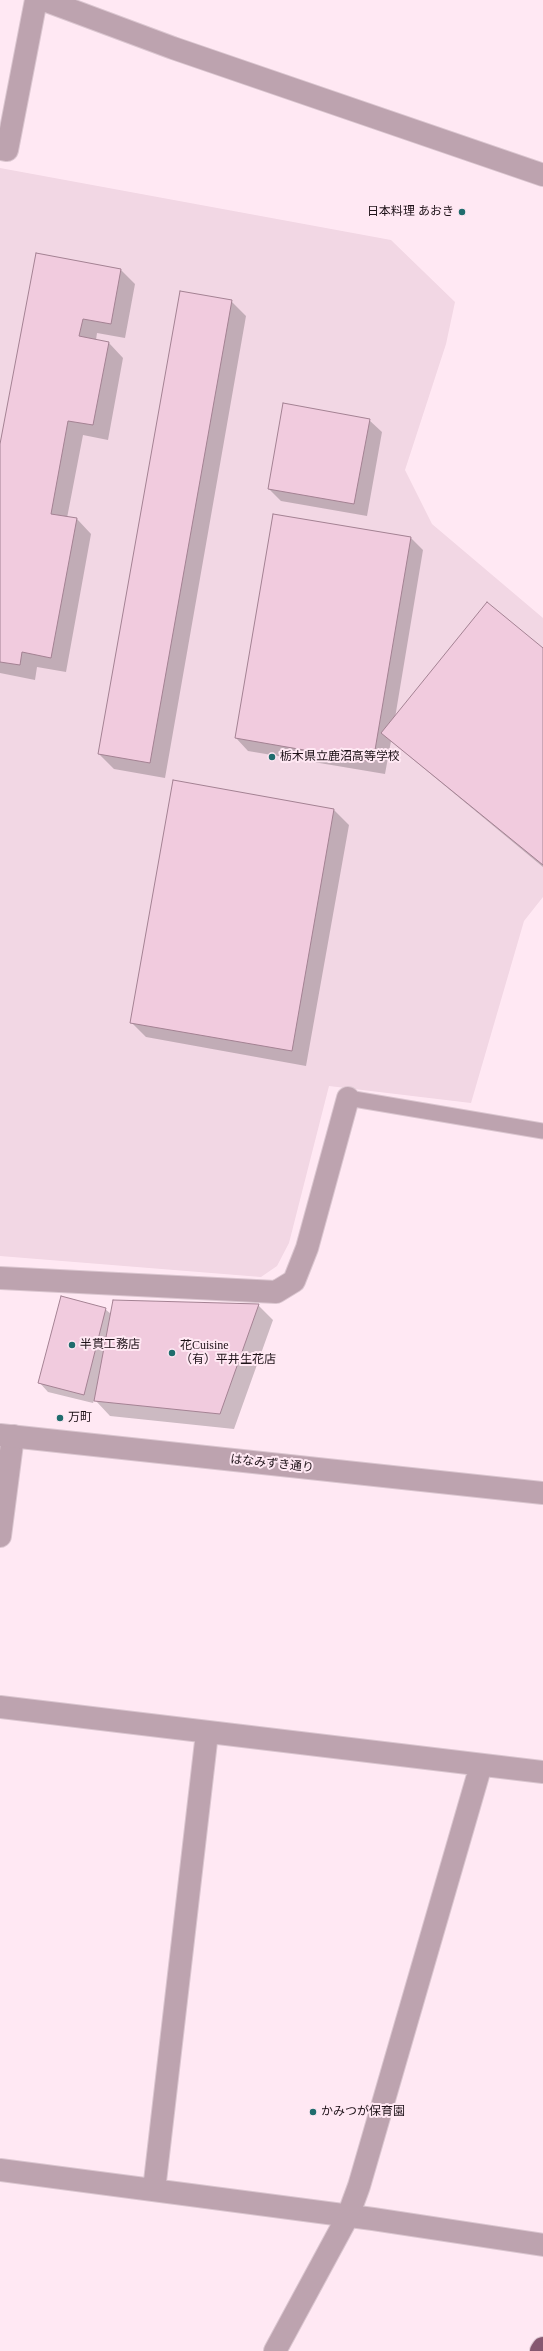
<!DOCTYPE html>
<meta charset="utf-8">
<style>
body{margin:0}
canvas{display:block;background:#ffe8f3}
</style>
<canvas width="543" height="2351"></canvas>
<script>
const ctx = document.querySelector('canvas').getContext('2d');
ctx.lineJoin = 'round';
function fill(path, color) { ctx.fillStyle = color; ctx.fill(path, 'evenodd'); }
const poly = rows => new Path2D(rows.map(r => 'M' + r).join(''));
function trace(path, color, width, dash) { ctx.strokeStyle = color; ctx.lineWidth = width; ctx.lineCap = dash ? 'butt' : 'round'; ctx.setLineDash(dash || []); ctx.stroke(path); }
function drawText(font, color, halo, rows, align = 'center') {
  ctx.font = font + ' "Times New Roman","Noto Sans JP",serif'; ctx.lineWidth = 4; ctx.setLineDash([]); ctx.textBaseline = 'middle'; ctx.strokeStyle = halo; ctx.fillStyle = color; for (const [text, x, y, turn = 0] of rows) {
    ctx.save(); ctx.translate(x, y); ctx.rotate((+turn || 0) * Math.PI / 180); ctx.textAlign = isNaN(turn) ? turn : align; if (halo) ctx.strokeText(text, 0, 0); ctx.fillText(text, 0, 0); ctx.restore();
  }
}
const built = poly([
 [0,168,391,240,455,302,446,344,405,470,432,524,543,618,543,897,524,921,471,1103,329,1086,289,1243,277,1266,261,1277,0,1256]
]);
const shadow = poly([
 [37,254,120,269,135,284,125,338,97,333,96,340,109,343,123,358,108,440,83,435,67,518,77,519,91,534,66,672,37,667,35,680,0,673,0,449],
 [231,301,246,316,165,778,114,769,99,754],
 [369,420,382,432,367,516,281,501,269,489],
 [273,515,410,537,423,550,395,718,543,649,543,867,391,741,385,774,248,751,236,738],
 [334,810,349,825,306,1066,146,1037,131,1022],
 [258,1305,273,1320,234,1429,110,1416,96,1401,97,1394,93,1403,48,1392,39,1382,105,1309,111,1314]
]);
const building = poly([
 [36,253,121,269,111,324,83,319,79,336,109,342,93,425,68,421,51,514,77,518,51,658,22,652,20,665,0,662,0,444,36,253],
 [180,291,232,300,150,763,98,754,180,291],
 [283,403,370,419,354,504,268,489,283,403],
 [273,514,411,537,373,762,235,738,273,514],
 [487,602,543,648,543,865,381,733,487,602],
 [173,780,334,809,292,1051,130,1023,173,780],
 [61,1296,106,1308,84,1395,38,1383,61,1296],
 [113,1300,259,1304,220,1414,94,1401,113,1300]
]);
const service = poly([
 [348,1098,543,1131]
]);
const minor = poly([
 [44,0,173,48,543,175],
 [0,149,7,150,36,0],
 [0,1278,276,1292,294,1281,307,1248,348,1098],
 [0,1536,13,1436],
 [0,1707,543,1772],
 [0,2170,373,2219,543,2245],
 [154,2190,207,1733],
 [275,2351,348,2216,359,2186,481,1765]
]);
const tertiary = poly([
 [0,1435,543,1493]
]);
const trunk = poly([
 [541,2351,543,2348]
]);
const markers = [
 [462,212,4,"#206c6d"],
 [272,757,4,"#206c6d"],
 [72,1345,4,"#206c6d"],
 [172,1353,4,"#206c6d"],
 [60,1418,4,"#206c6d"],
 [313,2112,4,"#206c6d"]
];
const poiNames = [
 ["日本料理 あおき",454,212,"right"],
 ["栃木県立鹿沼高等学校",280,757],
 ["半貫工務店",80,1345],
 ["花Cuisine",180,1346],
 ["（有）平井生花店",180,1360],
 ["万町",68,1418],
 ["かみつが保育園",321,2112]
];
const streetNames = [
 ["はなみずき通り",272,1464,6]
];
fill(built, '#f2d7e4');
fill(shadow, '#0003');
fill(building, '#f1cbde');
trace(building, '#a48293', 1);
trace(service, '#dbc6d0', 17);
trace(minor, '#dbc6d0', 24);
trace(tertiary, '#dbc6d0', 24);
trace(trunk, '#dbc6d0', 24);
trace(service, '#bda3af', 15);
trace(minor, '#bda3af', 22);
trace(tertiary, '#bda3af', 22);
trace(trunk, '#865770', 22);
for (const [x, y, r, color] of markers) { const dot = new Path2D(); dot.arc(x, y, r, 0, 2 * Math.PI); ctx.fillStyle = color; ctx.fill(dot); trace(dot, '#ffe8f3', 1.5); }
drawText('12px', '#1d1117', '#ffe8f3', poiNames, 'left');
drawText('12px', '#1d1117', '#ffe8f3', streetNames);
</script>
